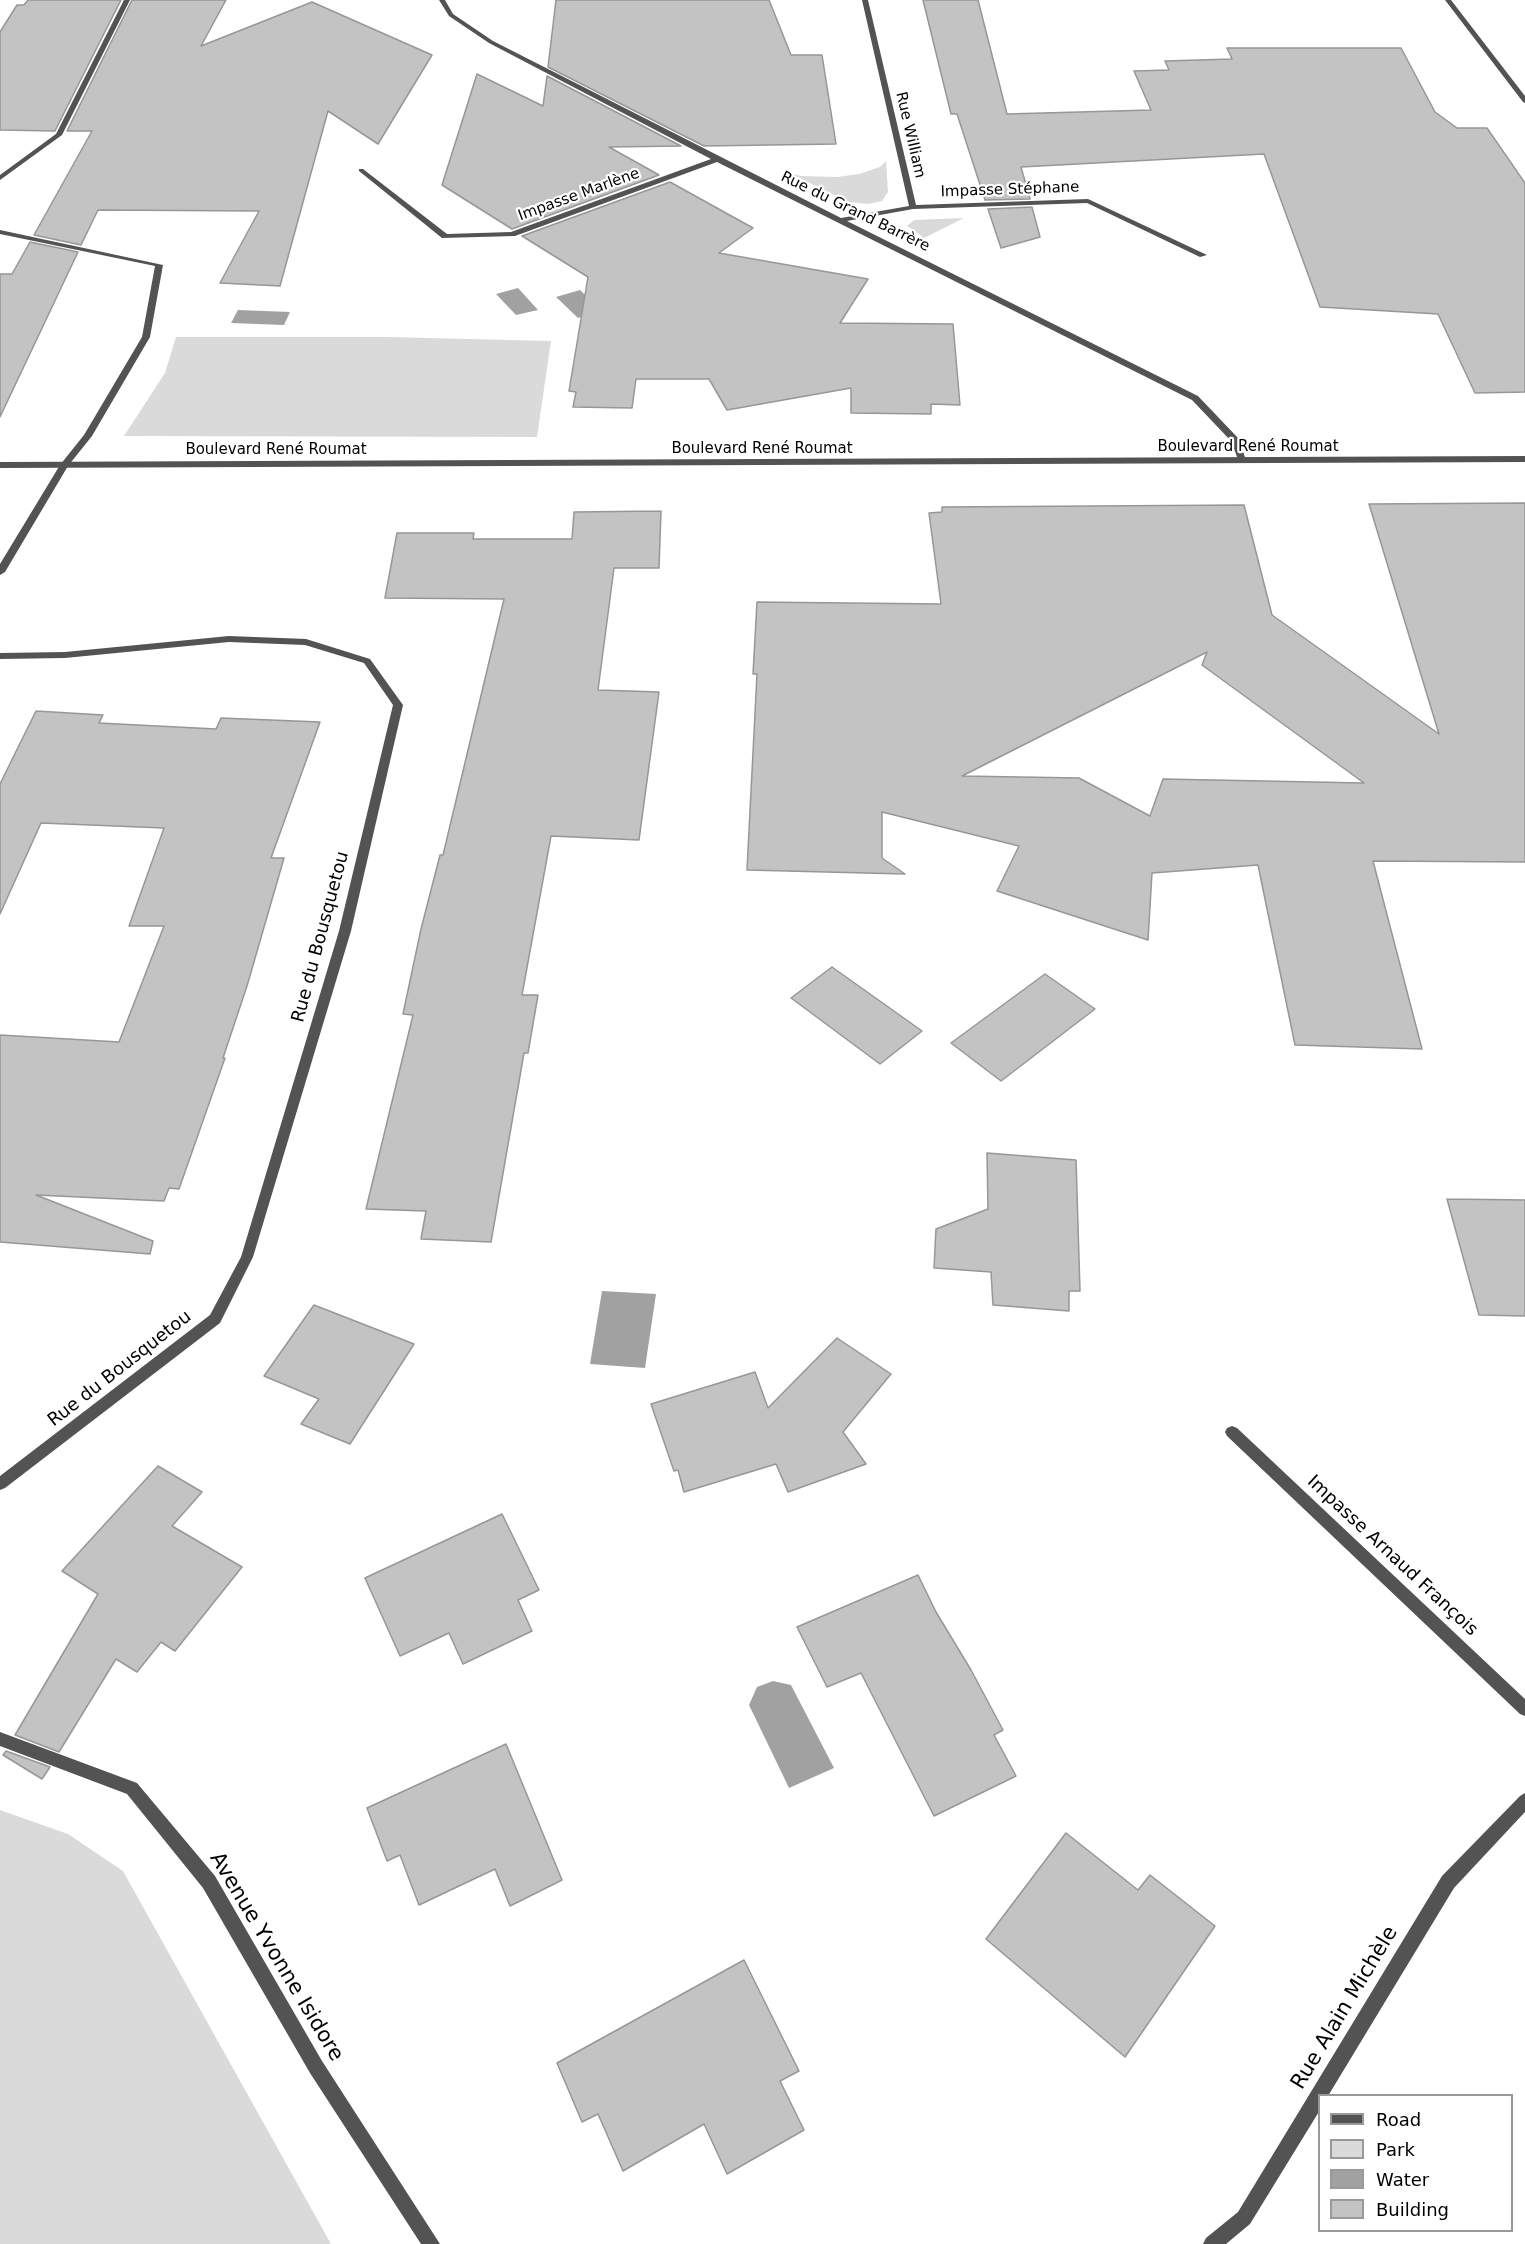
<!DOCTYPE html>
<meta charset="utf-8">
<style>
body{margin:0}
#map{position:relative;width:1525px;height:2244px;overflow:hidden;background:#fff;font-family:"DejaVu Sans",sans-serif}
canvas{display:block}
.legend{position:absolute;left:1318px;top:2094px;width:195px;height:138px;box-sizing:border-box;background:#fff;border:2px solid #999;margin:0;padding:8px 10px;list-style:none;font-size:18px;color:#000}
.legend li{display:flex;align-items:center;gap:12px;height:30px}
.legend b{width:30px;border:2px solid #999}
</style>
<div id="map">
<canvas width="1525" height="2244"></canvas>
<ul class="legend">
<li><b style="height:8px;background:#535353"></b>Road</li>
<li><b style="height:16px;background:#dadada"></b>Park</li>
<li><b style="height:16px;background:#a1a1a1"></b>Water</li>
<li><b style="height:16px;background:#c3c3c3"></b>Building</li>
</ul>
</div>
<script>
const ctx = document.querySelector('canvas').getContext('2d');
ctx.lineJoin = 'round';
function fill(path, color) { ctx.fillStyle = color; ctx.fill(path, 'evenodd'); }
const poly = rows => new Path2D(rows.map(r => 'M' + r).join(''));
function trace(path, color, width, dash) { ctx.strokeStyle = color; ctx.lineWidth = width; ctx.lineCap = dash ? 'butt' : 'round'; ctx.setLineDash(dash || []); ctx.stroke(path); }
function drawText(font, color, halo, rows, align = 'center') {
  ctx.font = font + ' "DejaVu Sans",sans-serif'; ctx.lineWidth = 4.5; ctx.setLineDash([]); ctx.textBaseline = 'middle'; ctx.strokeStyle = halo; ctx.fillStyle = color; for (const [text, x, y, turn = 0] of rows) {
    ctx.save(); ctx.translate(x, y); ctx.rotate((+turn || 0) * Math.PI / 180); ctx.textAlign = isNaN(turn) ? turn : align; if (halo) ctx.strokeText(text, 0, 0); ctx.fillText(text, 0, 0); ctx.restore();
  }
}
const green = poly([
 [886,161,888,192,882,201,868,204,849,202,789,173,801,176,837,177,859,174,880,167],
 [964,218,924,238,907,226,914,220],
 [176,337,388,337,551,341,537,437,124,436,165,373],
 [0,1810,68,1834,123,1871,331,2244,0,2244]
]);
const water = poly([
 [518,288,538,310,516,315,496,294],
 [580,290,602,311,578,318,556,297],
 [238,310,290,312,284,325,231,323],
 [602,1291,656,1294,645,1368,590,1364],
 [773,1681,791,1685,834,1768,789,1788,749,1705,757,1687]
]);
const building = poly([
 [28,0,121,0,55,131,0,130,0,32,17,5,24,5,28,0],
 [132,0,226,0,201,46,312,2,432,55,378,144,328,111,280,286,220,283,259,211,98,210,81,245,34,235,92,131,67,131,132,0],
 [556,0,769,0,791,55,822,55,836,144,704,146,548,67,556,0],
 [923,0,978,0,1007,114,1151,110,1134,71,1169,70,1165,61,1232,59,1227,48,1401,48,1435,112,1457,128,1487,128,1525,183,1525,392,1475,393,1438,314,1320,307,1264,154,1021,167,1030,199,985,200,957,114,951,114,923,0],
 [477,74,543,106,547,76,681,146,609,147,659,175,512,229,442,185,477,74],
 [670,182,753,228,719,253,868,279,840,323,953,324,960,405,931,404,931,414,851,413,851,388,727,410,709,379,636,379,632,408,573,407,576,392,569,391,588,277,522,236,670,182],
 [1032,207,1040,237,1001,248,988,209,1032,207],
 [30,242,78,252,0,417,0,274,12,274,30,242],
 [1525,503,1525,862,1373,861,1422,1049,1295,1045,1258,865,1152,873,1148,940,997,891,1019,846,882,812,882,858,905,874,747,870,757,674,753,674,757,602,941,604,929,513,942,512,942,507,1244,505,1272,615,1439,734,1369,504,1525,503],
 [1207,652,1202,665,1364,783,1163,779,1150,816,1079,778,962,776,1207,652],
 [661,511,659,568,614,568,598,690,659,692,639,840,551,836,522,995,538,995,528,1053,524,1053,491,1242,421,1239,426,1211,366,1209,413,1015,403,1014,421,929,440,855,443,855,504,599,385,598,397,533,474,533,473,539,572,539,574,512,661,511],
 [36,711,103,715,99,723,216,729,221,718,320,722,271,858,284,858,247,986,223,1058,225,1058,179,1189,169,1188,164,1201,36,1195,153,1241,150,1254,0,1242,0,1035,119,1042,164,926,129,926,164,828,41,823,0,914,0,784,36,711],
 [832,967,922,1031,880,1064,791,998,832,967],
 [1045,974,1095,1009,1001,1081,951,1043,1045,974],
 [987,1153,1076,1160,1080,1291,1069,1291,1069,1311,993,1305,991,1272,934,1268,936,1229,988,1209,987,1153],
 [1447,1199,1525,1200,1525,1316,1479,1315,1447,1199],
 [314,1305,414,1344,350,1444,301,1424,319,1399,264,1376,314,1305],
 [837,1338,891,1374,843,1432,866,1464,788,1492,776,1464,684,1492,678,1470,674,1471,651,1404,755,1372,768,1408,837,1338],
 [158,1466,202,1492,172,1526,242,1567,175,1651,161,1642,137,1672,116,1659,59,1752,15,1735,98,1594,62,1571,158,1466],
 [502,1514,539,1590,518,1600,532,1631,463,1664,449,1633,400,1656,365,1578,502,1514],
 [918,1575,936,1612,971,1670,1003,1730,994,1735,1016,1776,934,1816,861,1673,827,1687,797,1627,918,1575],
 [506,1744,562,1880,510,1906,495,1869,419,1905,400,1855,387,1861,367,1808,506,1744],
 [6,1751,50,1767,42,1779,3,1755,6,1751],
 [1066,1833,1138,1890,1150,1875,1215,1926,1125,2057,986,1939,1066,1833],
 [744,1960,799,2071,780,2081,804,2130,727,2174,704,2124,623,2171,598,2114,582,2122,557,2063,744,1960]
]);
const minor = poly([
 [124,0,130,0,62,135,0,180,0,175,56,134,124,0],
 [439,0,445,0,453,14,493,41,841,218,909,206,862,0,868,0,916,205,1088,199,1207,255,1200,257,1087,203,913,209,847,221,1198,396,1238,438,1246,460,1239,462,1231,441,1192,400,717,162,515,236,442,238,359,171,359,169,363,169,447,234,511,232,711,159,489,43,449,16,439,0],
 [0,230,163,265,150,337,92,436,68,466,5,572,0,575,0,564,60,465,84,435,142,337,155,266,0,234,0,230],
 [229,636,306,639,370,659,403,705,351,931,253,1257,220,1323,5,1488,0,1490,0,1476,210,1315,241,1257,339,931,393,705,364,663,305,645,229,642,65,658,0,659,0,653,65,652,229,636],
 [1232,1426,1237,1428,1525,1699,1525,1716,1520,1714,1227,1436,1225,1432,1227,1428,1232,1426],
 [0,1732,137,1783,215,1876,322,2061,440,2244,421,2244,310,2073,203,1888,127,1794,0,1746,0,1732],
 [1525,1793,1525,1812,1454,1888,1328,2096,1320,2096,1320,2110,1250,2224,1226,2244,1203,2244,1206,2238,1238,2212,1442,1876,1520,1796,1525,1793]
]);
const tertiary = poly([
 [1445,0,1451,0,1525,96,1525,103,1523,102,1445,0],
 [1525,456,1525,462,0,468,0,462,1525,456]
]);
const farStreetnames = [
 ["Rue William",910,135,77],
 ["Impasse Stéphane",1010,190,-2],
 ["Impasse Marlène",579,195,-20],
 ["Rue du Grand Barrère",855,212,26],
 ["Boulevard René Roumat",1248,447],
 ["Boulevard René Roumat",762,449],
 ["Boulevard René Roumat",276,450]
];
const streetNames = [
 ["Rue du Bousquetou",321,937,-75],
 ["Rue du Bousquetou",120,1369,-38],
 ["Impasse Arnaud François",1392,1556,43]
];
const nearStreetnames = [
 ["Avenue Yvonne Isidore",276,1957,59],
 ["Rue Alain Michèle",1345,2008,-59]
];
fill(green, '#dadada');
fill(water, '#a1a1a1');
fill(building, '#c3c3c3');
trace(building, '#979797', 1.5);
fill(minor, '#535353');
fill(tertiary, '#535353');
drawText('15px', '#000', '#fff', farStreetnames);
drawText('18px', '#000', '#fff', streetNames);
drawText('21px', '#000', '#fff', nearStreetnames);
</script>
